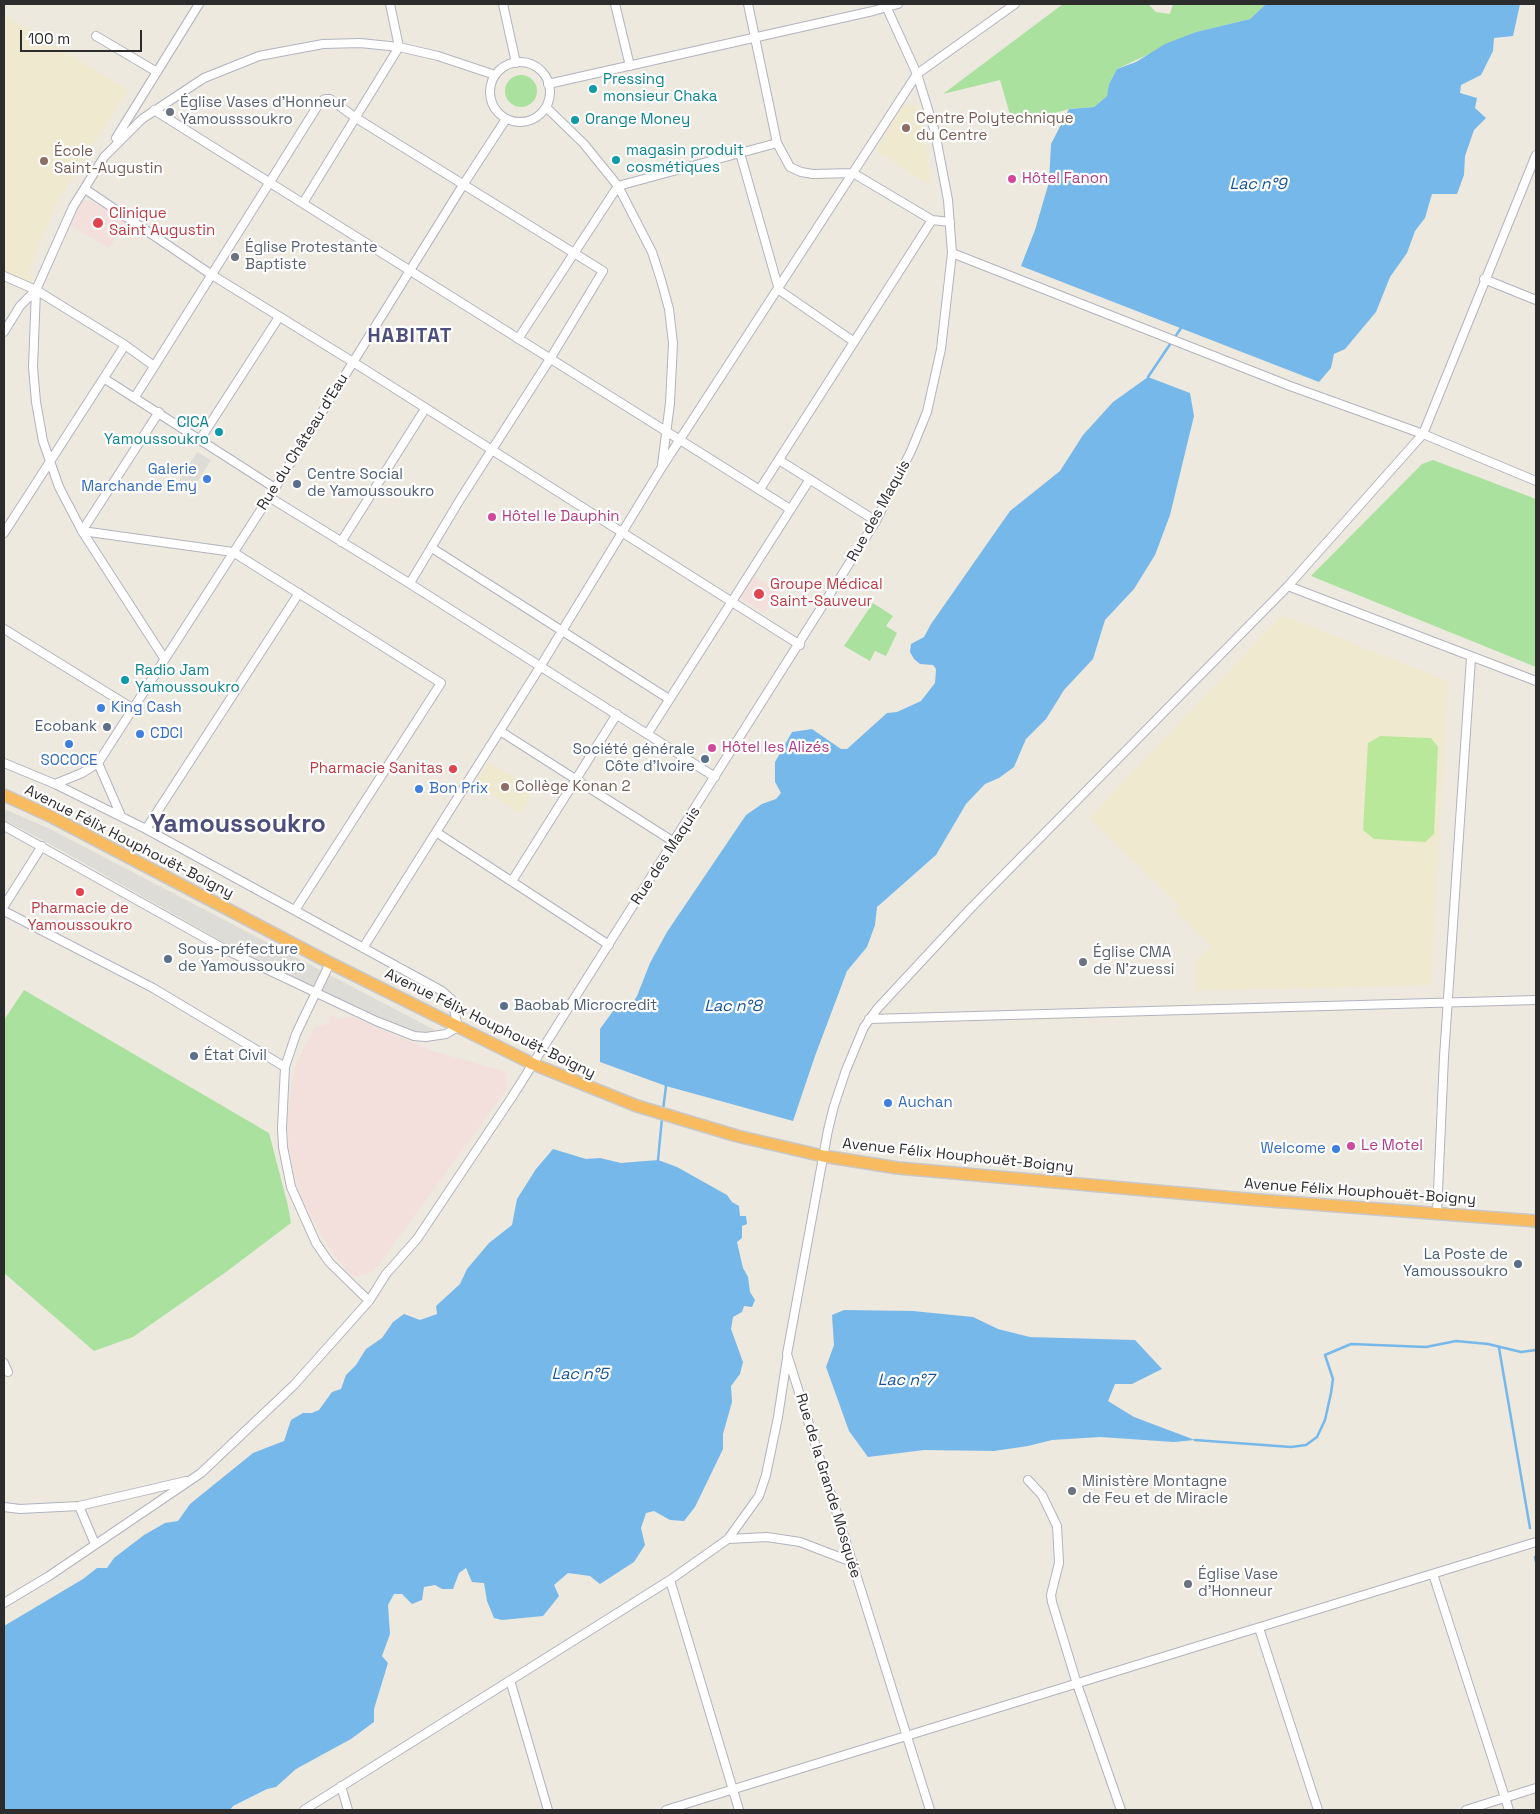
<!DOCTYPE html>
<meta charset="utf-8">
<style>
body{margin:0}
#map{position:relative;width:1540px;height:1814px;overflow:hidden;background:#ede9df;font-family:"Space Grotesk",sans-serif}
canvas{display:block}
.frame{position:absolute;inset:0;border:5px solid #2c2c2c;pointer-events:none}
.scale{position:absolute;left:20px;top:30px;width:122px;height:22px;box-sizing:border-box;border:2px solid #2c2c2c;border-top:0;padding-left:6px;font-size:15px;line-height:18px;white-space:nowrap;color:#2c2c2c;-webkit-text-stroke:4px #fff;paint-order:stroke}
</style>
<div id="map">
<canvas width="1540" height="1814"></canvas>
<div class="frame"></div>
<div class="scale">100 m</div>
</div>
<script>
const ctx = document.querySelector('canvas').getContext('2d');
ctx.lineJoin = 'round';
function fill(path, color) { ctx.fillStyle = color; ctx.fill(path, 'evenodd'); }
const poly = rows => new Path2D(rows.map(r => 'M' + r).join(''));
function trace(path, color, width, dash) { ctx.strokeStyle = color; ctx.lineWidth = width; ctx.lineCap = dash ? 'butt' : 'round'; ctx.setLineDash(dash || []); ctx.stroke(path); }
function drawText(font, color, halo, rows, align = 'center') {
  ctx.font = font + ' "Space Grotesk",sans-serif'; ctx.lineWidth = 4.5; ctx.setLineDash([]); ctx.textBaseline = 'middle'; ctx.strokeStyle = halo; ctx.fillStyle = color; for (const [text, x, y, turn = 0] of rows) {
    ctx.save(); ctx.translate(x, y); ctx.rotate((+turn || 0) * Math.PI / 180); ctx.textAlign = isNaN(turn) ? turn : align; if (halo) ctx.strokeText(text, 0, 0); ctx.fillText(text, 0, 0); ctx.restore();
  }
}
const education = poly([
 [4,14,128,90,57,203,38,246,29,275,33,277,28,286,4,271],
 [903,104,920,106,931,181,928,184,876,150],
 [1282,615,1448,681,1431,985,1195,991,1196,960,1212,947,1175,910,1180,906,1089,818],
 [489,762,535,790,520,813,475,784]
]);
const medical = poly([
 [90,200,126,222,109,248,70,225,83,201],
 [753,575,779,592,765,613,739,597],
 [335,1015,337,1020,350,1016,433,1051,506,1072,507,1089,382,1260,373,1272,353,1277,332,1253,302,1201,289,1151,287,1122,292,1082,297,1062,315,1027,329,1023,328,1017]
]);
const green = poly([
 [1063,4,1148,4,1156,12,1170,14,1173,4,1266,4,1250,19,1196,32,1117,69,1109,84,1107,96,1094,107,1069,109,1013,125,1000,80,943,94],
 '505 91a16 16 0 1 1 32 0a16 16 0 1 1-32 0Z',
 [1433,460,1536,499,1536,667,1311,576,1422,464],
 [873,603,893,616,886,626,897,633,886,656,875,651,870,661,844,646],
 [24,990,269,1133,288,1206,291,1223,226,1272,133,1337,94,1351,4,1273,4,1020]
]);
const pitch = poly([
 [1380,736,1431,738,1438,747,1434,834,1425,842,1374,839,1363,830,1368,743]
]);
const plaza = poly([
 [197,452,211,460,191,492,177,484],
 [4,809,50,829,435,1030,425,1033,415,1032,377,1017,232,947,43,840,4,820]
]);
const water = poly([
 [1266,4,1520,4,1513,36,1494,38,1493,51,1481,75,1461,85,1460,93,1477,98,1475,108,1486,118,1474,130,1465,156,1464,175,1457,194,1432,194,1425,218,1415,231,1407,253,1390,277,1376,312,1345,349,1334,354,1331,368,1319,382,1021,266,1035,230,1049,182,1051,144,1069,109,1094,107,1107,96,1109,84,1117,69,1136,62,1165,44,1196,32,1250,19],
 [1148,377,1190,393,1194,416,1170,515,1155,555,1134,589,1105,620,1093,659,1064,690,1046,719,1026,739,1014,767,999,778,985,784,966,804,936,855,877,907,875,925,867,947,847,971,815,1056,793,1121,666,1086,600,1062,600,1029,613,1011,631,1005,637,996,650,963,667,932,746,815,762,804,776,799,781,793,775,782,775,762,792,732,812,729,841,749,847,749,887,713,897,712,921,701,935,683,936,669,933,665,920,664,914,659,910,652,911,644,924,637,931,624,1010,511,1060,471,1083,435,1113,402],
 [553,1149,586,1159,600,1158,621,1163,658,1160,677,1167,727,1195,732,1202,739,1206,740,1216,746,1216,747,1224,742,1226,742,1238,737,1242,743,1268,748,1277,750,1292,755,1300,752,1307,744,1306,742,1312,733,1317,731,1329,743,1362,740,1374,731,1386,732,1402,723,1434,723,1449,695,1507,684,1521,670,1520,654,1511,646,1513,641,1528,645,1545,634,1562,600,1584,590,1576,568,1573,554,1585,559,1596,543,1616,502,1620,494,1618,487,1601,484,1583,472,1582,466,1568,459,1573,453,1589,442,1589,435,1585,424,1587,422,1600,412,1604,402,1594,394,1594,388,1605,390,1634,382,1656,388,1663,374,1709,374,1722,351,1739,296,1769,276,1787,267,1789,233,1806,230,1810,4,1810,4,1626,83,1579,97,1568,107,1568,114,1558,144,1535,165,1523,178,1521,190,1504,253,1453,284,1441,291,1420,303,1413,312,1413,319,1410,332,1392,341,1389,346,1375,356,1365,366,1349,382,1338,393,1322,404,1314,420,1320,437,1314,436,1306,460,1284,467,1269,489,1243,512,1225,517,1199,536,1169],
 [844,1310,913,1311,973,1317,998,1329,1030,1337,1135,1340,1162,1369,1132,1384,1115,1384,1108,1401,1134,1417,1195,1440,1174,1442,1100,1437,1052,1440,1028,1446,994,1451,924,1450,868,1457,849,1431,826,1367,834,1345,832,1315]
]);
const stream = poly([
 [1148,377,1181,328],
 [663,1110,666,1086],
 [658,1160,662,1118],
 [1499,1348,1530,1528],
 [1195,1440,1291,1447,1306,1445,1317,1437,1325,1420,1331,1393,1333,1379,1325,1355,1351,1344,1426,1347,1456,1341,1488,1344,1521,1352,1536,1350],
 [1535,1557,1536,1562]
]);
const minor = poly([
 [503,4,516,63],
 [615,4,630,66],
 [748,4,777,143,790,167,801,172,813,174,853,173,932,220,950,222],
 [96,36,157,72],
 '490 92a30 30 0 1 1 60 0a30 30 0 1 1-60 0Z',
 [548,84,873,11,898,4],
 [546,107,584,144,618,186,652,252,661,280,669,309,673,343,670,403,662,465],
 [154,110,790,509],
 [116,138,199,4],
 [740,153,779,290,853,341],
 [85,189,212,275,353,362,800,645],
 [303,203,399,47,390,4],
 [952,253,1290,386,1423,434,1536,481],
 [4,276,36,290,125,345,154,366],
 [1484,279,1536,300],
 [4,332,20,306,36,290],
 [518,339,618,186,777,143],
 [105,379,275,488],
 [135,397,320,102,325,99,330,99,356,118,603,271,550,359,461,498,410,583],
 [159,412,82,531,233,552,441,683,295,910],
 [201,438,279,317],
 [779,460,876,521],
 [760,489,932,220],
 [269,497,404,580,715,777],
 [4,533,125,345],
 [341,542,425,409],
 [432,548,669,699],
 [1288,586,1536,681],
 [4,629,132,708],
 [164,658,82,531,59,487,43,441,36,402,33,367,36,290,73,207,104,157,142,119,204,78,259,56,323,44,360,43,399,47,438,56,495,75],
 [500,731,674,842],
 [648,733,810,479],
 [4,763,55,784,146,829,442,991,452,1000,458,1027,446,1034,426,1037,414,1036,376,1021,230,952,4,826],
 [98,763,121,816],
 [55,784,82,773,98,763,275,488,463,185,506,119],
 [146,829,299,593],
 [436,832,609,945],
 [512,881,617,714],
 [4,906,42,846],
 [4,911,153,988,285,1067],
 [363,948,540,667,662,467,917,74,1015,4],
 [330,963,296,1034,285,1067,282,1128,283,1147,291,1187,316,1243,329,1262,369,1301],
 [869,1019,1536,1000],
 [1437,1213,1444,1057,1471,658],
 [4,1363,8,1372],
 [1028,1480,1042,1495,1057,1526,1059,1563,1051,1595,1052,1602,1077,1684,1121,1810],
 [79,1506,95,1544],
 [4,1507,20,1509,79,1506,186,1481],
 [728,1539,767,1537,800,1542,852,1562],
 [1433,1574,1509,1810],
 [670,1580,739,1810],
 [4,1603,49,1576,201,1473,294,1385,369,1301,386,1274,417,1239,512,1097,876,521,911,451,927,412,941,349,952,253,948,200,935,132,917,74,885,4],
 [1259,1628,1318,1810],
 [510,1680,548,1810],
 [341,1786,348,1810],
 [304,1810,670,1580,728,1539,759,1496,766,1475,778,1417,787,1358],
 [666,1810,1536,1542],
 [930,1810,787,1354,828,1130,834,1106,846,1070,864,1027,877,1009,970,909,1288,586,1423,434,1536,155],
 [1466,1810,1536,1788]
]);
const highway = poly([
 [4,795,52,817,330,963,533,1064,637,1106,737,1136,823,1156,898,1168,1258,1200,1536,1221]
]);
const markers = [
 [593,89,5,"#0f9aa8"],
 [170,112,5,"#6b7280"],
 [575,120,5,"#0f9aa8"],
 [906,128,5,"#8d6e63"],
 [616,160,5,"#0f9aa8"],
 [44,161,5,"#8d6e63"],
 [1012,179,5,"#d1479c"],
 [98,223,6,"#e0444e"],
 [235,257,5,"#6b7280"],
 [219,432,5,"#0f9aa8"],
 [207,479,5,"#3f7fe0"],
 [297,484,5,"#5c6f8a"],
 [492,517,5,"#d1479c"],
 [759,594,6,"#e0444e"],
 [125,680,5,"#0f9aa8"],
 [101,708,5,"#3f7fe0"],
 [107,727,5,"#5c6f8a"],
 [140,734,5,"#3f7fe0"],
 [69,744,5,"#3f7fe0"],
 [712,748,5,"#d1479c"],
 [705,759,5,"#5c6f8a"],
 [453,769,5,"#e0444e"],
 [505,787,5,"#8d6e63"],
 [419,789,5,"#3f7fe0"],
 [80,892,5,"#e0444e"],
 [168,959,5,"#5c6f8a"],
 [1083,962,5,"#6b7280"],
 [504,1006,5,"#5c6f8a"],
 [194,1056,5,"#5c6f8a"],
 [888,1103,5,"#3f7fe0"],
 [1351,1146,5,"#d1479c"],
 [1336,1149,5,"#3f7fe0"],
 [1518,1264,5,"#5c6f8a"],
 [1072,1491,5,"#6b7280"],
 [1188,1584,5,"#6b7280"]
];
const cultureNames = [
 ["Pressing",603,80],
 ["monsieur Chaka",603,97],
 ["Orange Money",585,120],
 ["magasin produit",626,151],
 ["cosmétiques",626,168],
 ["CICA",209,423,"right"],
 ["Yamoussoukro",209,440,"right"],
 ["Radio Jam",135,671],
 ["Yamoussoukro",135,688]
];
const worshipNames = [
 ["Église Vases d'Honneur",180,103],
 ["Yamousssoukro",180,120],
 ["Église Protestante",245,248],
 ["Baptiste",245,265],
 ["Église CMA",1093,953],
 ["de N’zuessi",1093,970],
 ["Ministère Montagne",1082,1482],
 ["de Feu et de Miracle",1082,1499],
 ["Église Vase",1198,1575],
 ["d'Honneur",1198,1592]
];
const educationNames = [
 ["Centre Polytechnique",916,119],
 ["du Centre",916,136],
 ["École",54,152],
 ["Saint-Augustin",54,169],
 ["Collège Konan 2",515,787]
];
const hotelNames = [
 ["Hôtel Fanon",1022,179],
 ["Hôtel le Dauphin",502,517],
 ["Hôtel les Alizés",722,748],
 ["Le Motel",1361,1146]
];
const healthNames = [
 ["Clinique",109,214],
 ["Saint Augustin",109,231],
 ["Groupe Médical",770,585],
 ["Saint-Sauveur",770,602],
 ["Pharmacie Sanitas",443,769,"right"],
 ["Pharmacie de",80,909,"center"],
 ["Yamoussoukro",80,926,"center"]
];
const streetNames = [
 ["Rue du Château d'Eau",303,442,-58],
 ["Rue des Maquis",879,511,-61],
 ["Avenue Félix Houphouët-Boigny",129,842,27],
 ["Rue des Maquis",666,856,-57],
 ["Avenue Félix Houphouët-Boigny",490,1024,26],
 ["Avenue Félix Houphouët-Boigny",958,1156,6],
 ["Avenue Félix Houphouët-Boigny",1360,1192,4],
 ["Rue de la Grande Mosquée",828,1486,73]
];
const shopNames = [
 ["Galerie",197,470,"right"],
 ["Marchande Emy",197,487,"right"],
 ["King Cash",111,708],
 ["CDCI",150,734],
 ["SOCOCE",69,761,"center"],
 ["Bon Prix",429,789],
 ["Auchan",898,1103],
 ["Welcome",1326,1149,"right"]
];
const serviceNames = [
 ["Centre Social",307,475],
 ["de Yamoussoukro",307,492],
 ["Ecobank",97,727,"right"],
 ["Société générale",695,750,"right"],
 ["Côte d'Ivoire",695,767,"right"],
 ["Sous-préfecture",178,950],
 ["de Yamoussoukro",178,967],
 ["Baobab Microcredit",514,1006],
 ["État Civil",204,1056],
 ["La Poste de",1508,1255,"right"],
 ["Yamoussoukro",1508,1272,"right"]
];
const waterNames = [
 ["Lac n°9",1258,185],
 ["Lac n°8",733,1007],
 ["Lac n°5",580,1375],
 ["Lac n°7",906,1381]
];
const districtNames = [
 ["HABITAT",410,337]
];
const townNames = [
 ["Yamoussoukro",238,825]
];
fill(education, '#eee9cf');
fill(medical, '#f3e0dd');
fill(green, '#aae19e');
fill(pitch, '#bae89a');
fill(plaza, '#dddcd6');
fill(water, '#77b8ea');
trace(stream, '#77b8ea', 2.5);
trace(minor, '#b2b3bf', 10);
trace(highway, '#c8c8c8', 14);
trace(minor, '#fff', 8);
trace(highway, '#f8bb5f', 11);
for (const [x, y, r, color] of markers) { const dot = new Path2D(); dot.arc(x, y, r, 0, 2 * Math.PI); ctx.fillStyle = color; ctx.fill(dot); trace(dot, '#fff', 2); }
drawText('15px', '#0d838f', '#fff', cultureNames, 'left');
drawText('15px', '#5b616d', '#fff', worshipNames, 'left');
drawText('15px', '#785e54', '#fff', educationNames, 'left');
drawText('15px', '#b23c85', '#fff', hotelNames, 'left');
drawText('15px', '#be3a42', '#fff', healthNames, 'left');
drawText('15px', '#2c2c2c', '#fff', streetNames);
drawText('15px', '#366cbe', '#fff', shopNames, 'left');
drawText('15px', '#4e5e75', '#fff', serviceNames, 'left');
drawText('italic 16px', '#135499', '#fff', waterNames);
ctx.letterSpacing = '1px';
drawText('bold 20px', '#4e4e7c', '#fff', districtNames);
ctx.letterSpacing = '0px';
drawText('bold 25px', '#4e4e7c', '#fff', townNames);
</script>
